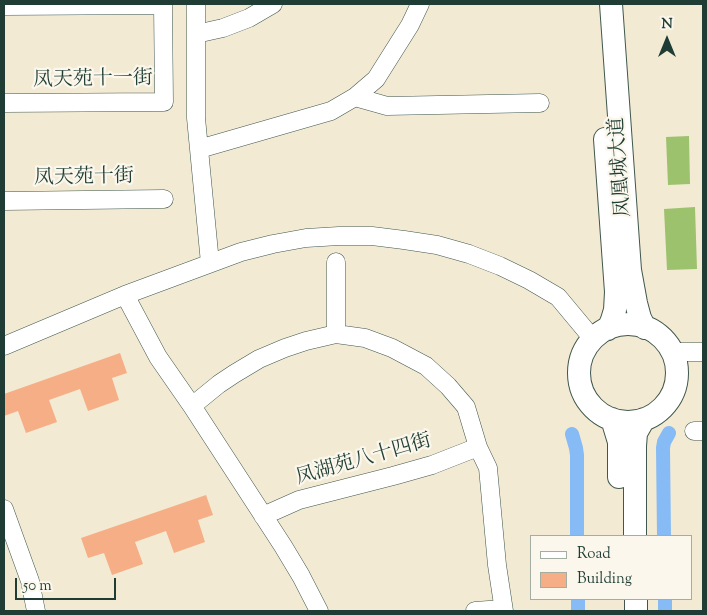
<!DOCTYPE html>
<meta charset="utf-8">
<style>
body{margin:0}
#map{position:relative;width:707px;height:615px;overflow:hidden;background:#f3ead3;font-family:"Sorts Mill Goudy",serif}
canvas{display:block}
.frame{position:absolute;inset:0;border:5px solid #1f3d34;pointer-events:none}
.legend{position:absolute;left:530px;top:535px;width:162px;height:65px;box-sizing:border-box;background:#fbf7ec;border:1px solid #a3ada2;margin:0;padding:6px 9px;list-style:none;font-size:15px;color:#1f3d34}
.legend li{display:flex;align-items:center;gap:10px;height:25px}
.legend b{width:25px;border:1px solid #a3ada2}
.north{position:absolute;left:642px;top:15px;width:50px;height:50px;-webkit-text-stroke:4px #fbf7ec;paint-order:stroke;rotate:0deg;font-size:14px;font-weight:700;line-height:20px;text-align:center;color:#1f3d34}
.north::after{content:'';display:block;margin:auto;width:18px;height:22px;background:#1f3d34;clip-path:polygon(50% 0,100% 100%,50% 72%,0 100%)}
.scale{position:absolute;left:15px;top:578px;width:101px;height:22px;box-sizing:border-box;border:2px solid #1f3d34;border-top:0;padding-left:6px;font-size:15px;line-height:18px;white-space:nowrap;color:#1f3d34;-webkit-text-stroke:4px #fbf7ec;paint-order:stroke}
</style>
<div id="map">
<canvas width="707" height="615"></canvas>
<div class="frame"></div>
<ul class="legend">
<li><b style="height:6px;background:#fff"></b>Road</li>
<li><b style="height:14px;background:#f6ae86"></b>Building</li>
</ul>
<div class="north">N</div>
<div class="scale">50 m</div>
</div>
<script>
const ctx = document.querySelector('canvas').getContext('2d');
ctx.lineJoin = 'round';
function fill(path, color) { ctx.fillStyle = color; ctx.fill(path, 'evenodd'); }
const poly = rows => new Path2D(rows.map(r => 'M' + r).join(''));
function trace(path, color, width, dash) { ctx.strokeStyle = color; ctx.lineWidth = width; ctx.lineCap = dash ? 'butt' : 'round'; ctx.setLineDash(dash || []); ctx.stroke(path); }
function drawText(font, color, halo, rows, align = 'center') {
  ctx.font = font + ' "Sorts Mill Goudy","Noto Serif SC",serif'; ctx.lineWidth = 4.5; ctx.setLineDash([]); ctx.textBaseline = 'middle'; ctx.strokeStyle = halo; ctx.fillStyle = color; for (const [text, x, y, turn = 0] of rows) {
    ctx.save(); ctx.translate(x, y); ctx.rotate((+turn || 0) * Math.PI / 180); ctx.textAlign = isNaN(turn) ? turn : align; if (halo) ctx.strokeText(text, 0, 0); ctx.fillText(text, 0, 0); ctx.restore();
  }
}
const green = poly([
 [689,136,690,184,668,185,666,137],
 [695,207,697,269,667,270,664,209]
]);
const canal = poly([
 [572,434,576,448,577,455,577,536],
 [664,536,663,448,664,442,669,433],
 [578,599,578,611],
 [665,599,665,611]
]);
const building = poly([
 [120,353,127,373,112,378,119,400,88,411,80,389,49,400,57,422,26,433,18,411,4,416,4,394],
 [206,495,213,515,198,520,205,542,174,553,166,531,135,542,143,564,112,575,104,553,88,558,81,538]
]);
const minor = poly([
 [196,4,196,118,210,263],
 [4,6,163,5,164,102,4,103],
 [196,34,223,28,249,18,273,4],
 [355,97,387,106,540,103],
 [199,149,331,111,355,97,376,79,410,25,420,4],
 [4,201,164,199],
 [125,295,158,357,192,406,283,546,301,576,319,611],
 [336,334,336,262],
 [4,346,125,295,241,252,273,244,306,238,339,236,372,236,404,240,437,245,469,254,500,266,529,280,558,297,593,339],
 [672,352,703,352],
 [192,406,219,384,234,374,259,359,285,348,306,341,336,334,365,338,392,348,426,366,448,386,466,407,478,447,488,468,497,565,504,611],
 [694,431,703,431],
 [4,509,30,581,36,611],
 [263,516,299,500,393,476,432,465,478,447],
 [475,611,503,609]
]);
const major = poly([
 [611,4,630,270,636,303,640,318,645,328],
 [605,139,616,292,615,310,612,320,608,329],
 '579 373a49 49 0 1 1 98 0a49 49 0 1 1-98 0Z',
 [612,419,619,442,619,477],
 [635,536,635,446,636,433,644,419],
 [636,599,636,611]
]);
const streetNames = [
 ["凤天苑十一街",93,81,-1],
 ["凤凰城大道",622,167,-94],
 ["凤天苑十街",84,179,-1],
 ["凤湖苑八十四街",364,461,-16]
];
fill(green, '#9cc26d');
trace(canal, '#86bbf5', 14);
fill(building, '#f6ae86');
trace(minor, '#3f574c', 19);
trace(major, '#3f574c', 24);
trace(minor, '#fff', 18);
trace(major, '#fff', 22);
drawText('20px', '#1f3d34', '#fbf7ec', streetNames);
</script>
